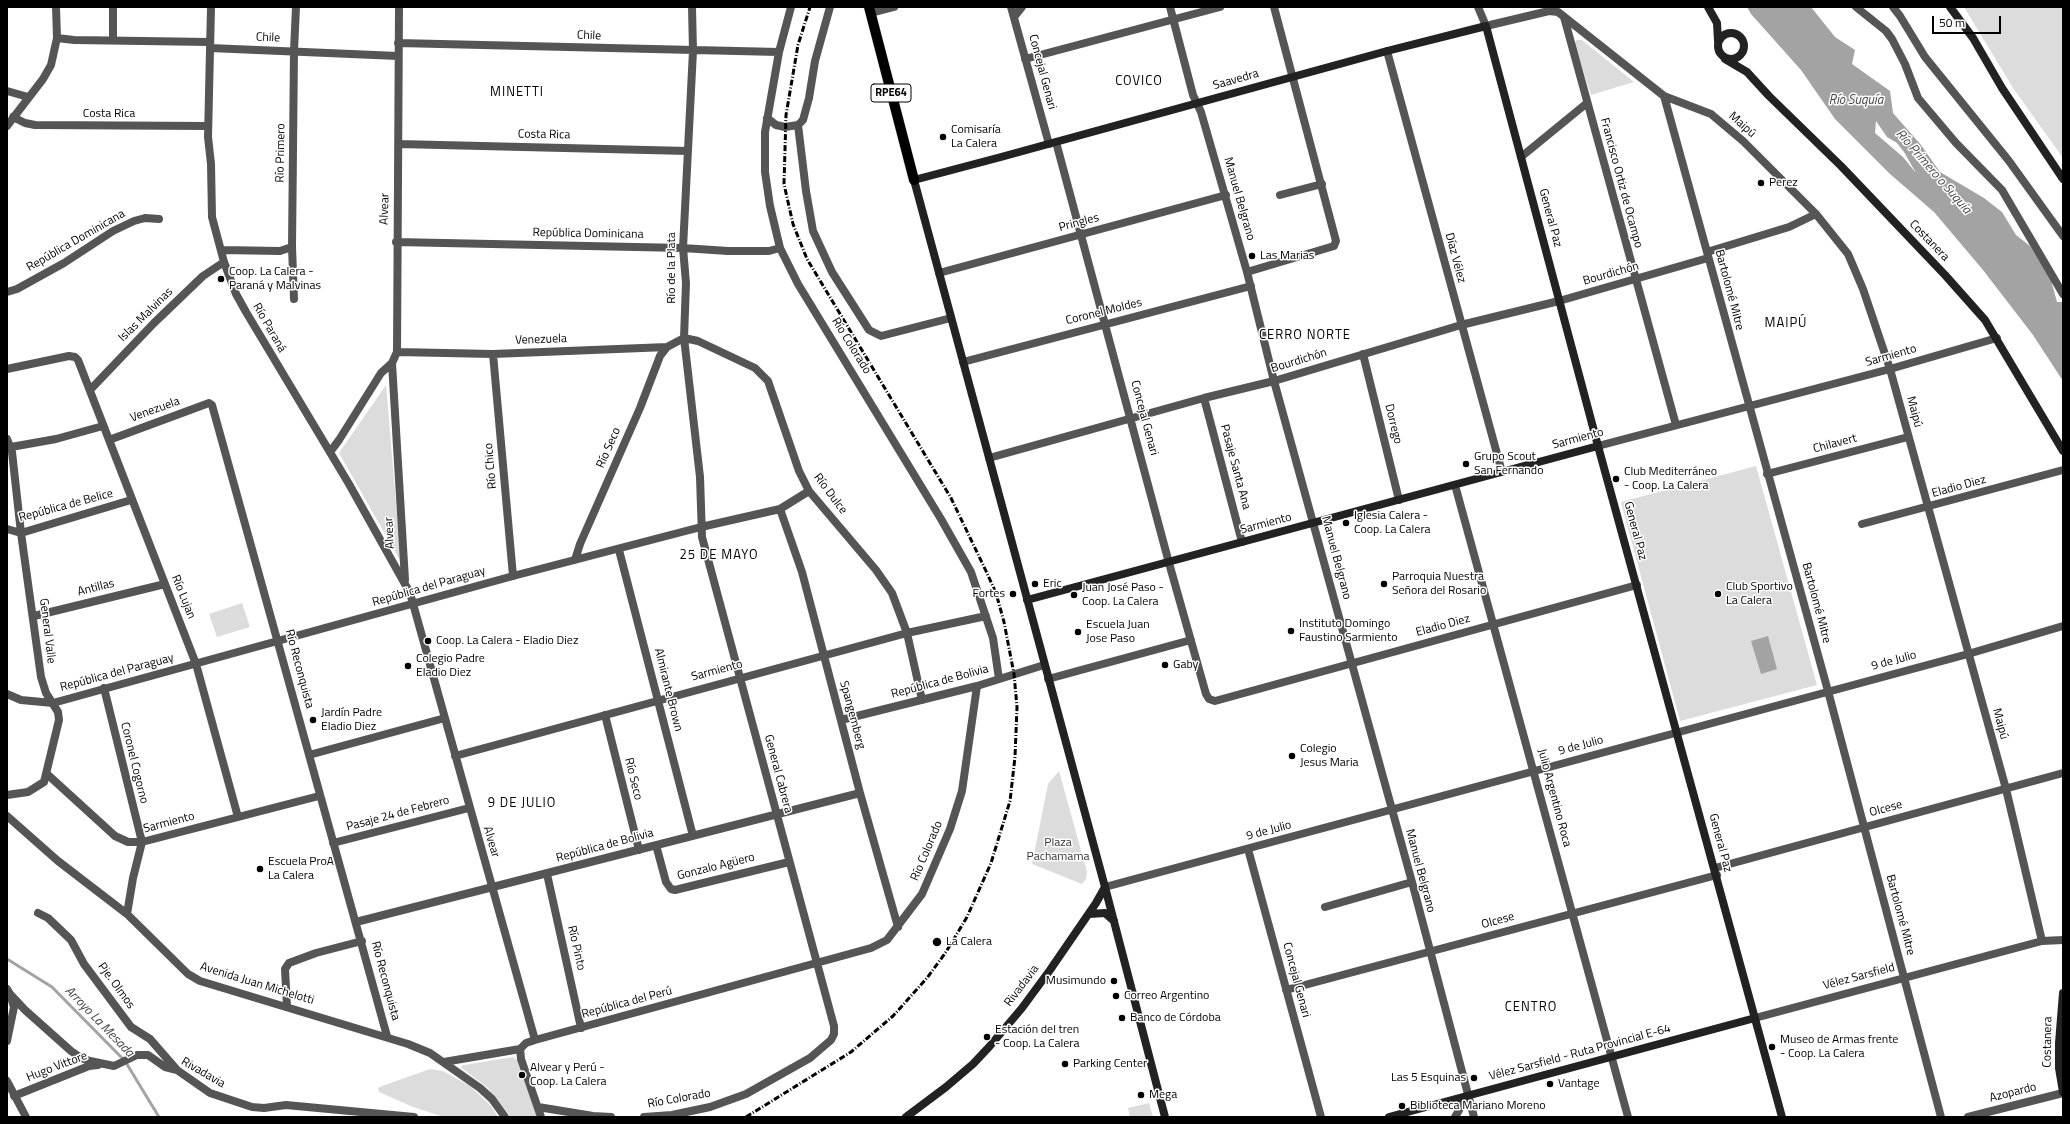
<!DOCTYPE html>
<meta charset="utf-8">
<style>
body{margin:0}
#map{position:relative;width:2070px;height:1124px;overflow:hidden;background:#fff;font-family:"Titillium Web",sans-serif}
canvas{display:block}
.frame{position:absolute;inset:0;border:8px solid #000;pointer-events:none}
.scale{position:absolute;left:1932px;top:16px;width:69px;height:18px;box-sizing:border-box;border:2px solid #000;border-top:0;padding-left:5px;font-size:12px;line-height:14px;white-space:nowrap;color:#000;-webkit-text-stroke:3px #fff;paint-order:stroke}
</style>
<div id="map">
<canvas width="2070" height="1124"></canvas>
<div class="frame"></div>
<div class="scale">50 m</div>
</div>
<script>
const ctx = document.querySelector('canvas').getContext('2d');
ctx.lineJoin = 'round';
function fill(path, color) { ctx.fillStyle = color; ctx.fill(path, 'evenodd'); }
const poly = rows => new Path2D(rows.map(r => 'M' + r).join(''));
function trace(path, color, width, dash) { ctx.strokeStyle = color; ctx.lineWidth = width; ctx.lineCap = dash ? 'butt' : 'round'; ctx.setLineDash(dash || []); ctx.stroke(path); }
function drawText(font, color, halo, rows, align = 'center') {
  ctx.font = font + ' "Titillium Web",sans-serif'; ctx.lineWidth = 3; ctx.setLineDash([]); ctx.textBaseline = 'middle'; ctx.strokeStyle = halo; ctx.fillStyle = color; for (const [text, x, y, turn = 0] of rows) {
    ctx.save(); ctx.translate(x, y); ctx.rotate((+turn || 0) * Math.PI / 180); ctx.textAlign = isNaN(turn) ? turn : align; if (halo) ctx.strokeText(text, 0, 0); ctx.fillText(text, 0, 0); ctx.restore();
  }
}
const green = poly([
 [1964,7,2063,7,2063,158,2013,88],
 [1576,40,1582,40,1634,82,1591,95,1575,45],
 [386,385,401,562,339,453],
 [1756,466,1817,685,1680,721,1621,502],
 [242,603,250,627,217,637,209,614],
 [1059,771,1087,872,1086,879,1082,884,1032,864,1048,784],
 [513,1057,518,1061,537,1117,511,1117,487,1087,460,1067,464,1065],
 [430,1069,443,1071,470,1086,491,1106,498,1117,444,1117,413,1107,379,1092,378,1088,382,1086],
 [1149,1103,1153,1117,1130,1117,1128,1108]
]);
const water = poly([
 [1747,7,1811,7,1835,37,1855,50,1852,64,1890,91,1893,113,1921,145,1940,172,1984,198,2002,212,2016,235,2030,246,2051,280,2057,302,2063,302,2063,381,2033,335,1983,270,1934,212,1890,174,1835,119,1801,70,1751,14],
 [1876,121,1887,137,1897,143,1904,152,1916,173,1903,157,1875,133],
 [1768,636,1777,669,1761,674,1751,641]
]);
const stream = poly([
 [7,959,52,987,125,1061,159,1117]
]);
const street = poly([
 [211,7,208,137,211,164,212,217,224,262,236,294,246,312,349,484,410,593,535,1040],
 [399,7,397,352,392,363,405,580],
 [791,7,779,52,765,132,765,172,770,206,780,248,798,284,941,519,971,572,993,638,999,679],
 [1011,7,1049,144],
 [1170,7,1193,95,1201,112,1247,272,1274,381,1412,882,1474,1117],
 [1478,7,1486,26,1549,11,1558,12,1664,96,1711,114,1743,141,1816,214,1848,254,1863,289,1890,369,2006,789,2042,941],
 [1856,7,1886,31,1892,39,1905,64,1918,98,1956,143,2002,190,2063,294],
 [1893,7,1900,16,1925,57,2009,161,2063,236],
 [871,13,894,7],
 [1014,17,1022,7],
 [1564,17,1676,425],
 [57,38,74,40,210,42],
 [113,40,113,7],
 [398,43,779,52],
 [210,48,398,56],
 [1387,51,1502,472],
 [1025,59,1220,7],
 [7,91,28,97],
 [1664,96,1828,691,1941,1117],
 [13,117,25,123,35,125,207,126],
 [767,118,776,125,785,127,798,125,803,120,809,98,815,61,830,7],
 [798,125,806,191,813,231,832,272,869,330,881,336,951,318],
 [7,126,43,79,51,65,57,38,56,7],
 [1056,142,1169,563,1206,694,1209,699,1215,701,1637,585],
 [399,144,688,151],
 [1521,157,1587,103],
 [1280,195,1322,184],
 [396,242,683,248,728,251,769,251,780,248],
 [221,250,280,251,292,247],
 [1707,252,1789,227,1816,214],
 [1247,272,1334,246,1336,241,1274,7],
 [939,273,1226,195],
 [7,292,17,289,64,263,113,231,134,221,145,218,159,219],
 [294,299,292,247,294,51,296,7],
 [397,352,493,354,667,347,684,338,698,341,755,368,768,381,799,471,809,491,876,570,892,593,907,633,922,700],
 [493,354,513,576],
 [1363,354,1399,500],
 [963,362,1251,286],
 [7,369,69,356,75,357,78,360,196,664,238,817],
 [90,390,154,323,203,276,224,262],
 [1204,398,1242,542],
 [7,439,12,452,21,533,41,677,46,693,58,712,59,720,44,782,28,792,7,795],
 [109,440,209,403,212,405,387,1036],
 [7,446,11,447,56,439,103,426],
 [1598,446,1890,369,1997,338],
 [330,452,339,440,381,373,392,363],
 [989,458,1204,398,1274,381,1461,325,1559,301,1708,258],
 [1767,474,1908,437],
 [1455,485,1628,1117],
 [780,509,802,572,860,793,898,927],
 [1862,524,2063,470],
 [7,529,21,533,131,500],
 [619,550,693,836],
 [575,560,580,544,640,408,660,356,667,347],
 [34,616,165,584],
 [1048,679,1191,640],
 [104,688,142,842,133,878,127,914],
 [7,694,21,700,53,703,513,576,701,527,780,509,809,491],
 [605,715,639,850],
 [841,720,977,686,1044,665],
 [309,755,445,718],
 [455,756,907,633,986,616],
 [47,774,115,836,128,842,142,842,319,796],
 [7,816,58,861,127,914,188,974,200,981,408,1044,430,1053,480,1088,492,1099,505,1117],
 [333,843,469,808],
 [656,845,666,882,671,889,675,890,789,862],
 [1248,849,1321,1117],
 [1715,868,2063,773],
 [547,874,581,1028],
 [1105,887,1968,654,2063,626],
 [1325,907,1412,882],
 [38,913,48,918,71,940,84,964,131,1027,150,1039,177,1070],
 [356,922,860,793],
 [7,989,10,994,14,1007,7,1041],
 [1286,990,1717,875],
 [10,994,25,1010,71,1051,81,1058,90,1061,114,1066,137,1055,148,1055,165,1067,177,1070,210,1093,252,1107,264,1108,286,1105,414,1117],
 [287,1007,285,969,289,963,316,953,362,941],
 [1755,1018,2042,941,2063,940],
 [520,1049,521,1059,541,1117],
 [444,1062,520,1049,526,1043,535,1040,871,948,887,940,922,894,950,829,962,791,977,686],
 [7,1081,26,1117],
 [14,1096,89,1066,98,1065],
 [538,1107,593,1116,611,1117],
 [644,1117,672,1115,710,1107,746,1094,810,1058,831,1040,834,1034,834,1026,702,537,700,477,684,338,686,283,683,248,693,51,692,7],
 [1455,1117,1468,1095],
 [1968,1117,2063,1093]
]);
const secondary = poly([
 [1708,7,1717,23,1718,41],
 [1950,7,1973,38,2002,88,2063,179],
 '1718 46a13 13 0 1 1 26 0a13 13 0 1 1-26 0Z',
 [1725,59,1747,72,1769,96,1841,166,1945,275,1985,320,2063,451],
 [1027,600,1598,446],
 [1089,914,1105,913,1114,921],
 [2063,993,2059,1043,2059,1068,2063,1092],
 [906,1117,946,1087,973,1064,989,1047,1022,1008,1050,970,1096,903,1105,887],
 [1165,1117,1105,887,914,180,1001,157,1387,51,1486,26,1598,446,1782,1117],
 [1389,1117,1755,1018]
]);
const primary = poly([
 [869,7,914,180]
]);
const rail = poly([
 [746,1117,851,1052,893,1016,927,978,946,952,967,917,991,863,1010,801,1015,757,1017,707,1014,674,1004,622,996,593,986,571,951,498,807,259,793,224,784,184,786,115,798,45,810,7]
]);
const markers = [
 [943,137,4,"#000"],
 [1761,183,4,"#000"],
 [1252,256,4,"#000"],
 [221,279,4,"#000"],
 [1466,464,4,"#000"],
 [1616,479,4,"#000"],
 [1346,523,4,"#000"],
 [1035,584,4,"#000"],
 [1384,584,4,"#000"],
 [1013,594,4,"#000"],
 [1718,594,4,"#000"],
 [1074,595,4,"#000"],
 [1291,631,4,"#000"],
 [1078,632,4,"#000"],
 [428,641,4,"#000"],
 [1165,665,4,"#000"],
 [408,666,4,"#000"],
 [313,720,4,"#000"],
 [1292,756,4,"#000"],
 [260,869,4,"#000"],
 [937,942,5,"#000"],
 [1114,981,4,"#000"],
 [1116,996,4,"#000"],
 [1122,1018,4,"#000"],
 [987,1037,4,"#000"],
 [1772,1047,4,"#000"],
 [1065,1064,4,"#000"],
 [522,1075,4,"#000"],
 [1474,1078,4,"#000"],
 [1550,1084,4,"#000"],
 [1141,1095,4,"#000"],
 [1402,1106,4,"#000"]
];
const shields = [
 [891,93,40]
];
const shieldNames = [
 ["RPE64",891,93]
];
const streetNames = [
 ["Chile",589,36,2],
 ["Chile",268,38,2],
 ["Concejal Genari",1042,72,75],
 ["Saavedra",1236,80,-16],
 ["Costa Rica",109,114],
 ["Maipú",1742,125,42],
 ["Costa Rica",544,135,1],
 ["Río Primero",281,153,-89],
 ["Francisco Ortiz de Ocampo",1621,183,75],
 ["Manuel Belgrano",1239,199,74],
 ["Alvear",385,209,-88],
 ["General Paz",1550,218,75],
 ["Pringles",1079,223,-15],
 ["República Dominicana",588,234,1],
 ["República Dominicana",76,241,-30],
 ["Costanera",1929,241,46],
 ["Díaz Vélez",1455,258,75],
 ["Río de la Plata",672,268,-90],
 ["Bourdichón",1611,274,-16],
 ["Bartolomé Mitre",1729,290,75],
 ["Coronel Moldes",1104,312,-14],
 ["Islas Malvinas",146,315,-45],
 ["Río Paraná",269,328,60],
 ["Venezuela",541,340,-2],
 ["Río Colorado",851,346,58],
 ["Sarmiento",1891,356,-16],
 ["Bourdichón",1299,361,-17],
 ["Venezuela",155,410,-20],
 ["Maipú",1914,412,75],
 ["Concejal Genari",1144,418,75],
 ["Dorrego",1393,424,76],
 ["Sarmiento",1578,439,-15],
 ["Chilavert",1835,444,-15],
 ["Río Seco",609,448,-66],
 ["Río Chico",491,466,-95],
 ["Pasaje Santa Ana",1235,467,75],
 ["Eladio Diez",1959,487,-15],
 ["Río Dulce",830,494,53],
 ["República de Belice",66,506,-15],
 ["Sarmiento",1266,524,-15],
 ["General Paz",1635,531,75],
 ["Alvear",390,533,-93],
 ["Manuel Belgrano",1336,558,75],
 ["República del Paraguay",429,587,-16],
 ["Antillas",96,588,-14],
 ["Río Lujan",183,597,68],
 ["Bartolomé Mitre",1816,603,75],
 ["Eladio Diez",1443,626,-15],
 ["General Valle",47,631,83],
 ["9 de Julio",1894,661,-15],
 ["Río Reconquista",299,669,75],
 ["Sarmiento",717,671,-15],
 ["República del Paraguay",117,673,-15],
 ["República de Bolivia",940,682,-15],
 ["Almirante Brown",668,690,76],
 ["Spangemberg",852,715,75],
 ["Maipú",2000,724,75],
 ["9 de Julio",1581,746,-15],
 ["Coronel Cogorno",134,763,76],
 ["General Cabrera",778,774,75],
 ["Río Seco",633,779,76],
 ["Julio Argentino Roca",1554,798,75],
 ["Olcese",1886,809,-15],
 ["Pasaje 24 de Febrero",398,814,-15],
 ["Sarmiento",169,823,-15],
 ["9 de Julio",1269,831,-15],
 ["Alvear",491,842,74],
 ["General Paz",1720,843,75],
 ["República de Bolivia",605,846,-15],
 ["Río Colorado",927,851,-67],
 ["Gonzalo Agüero",716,867,-14],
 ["Manuel Belgrano",1420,871,75],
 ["Bartolomé Mitre",1900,915,75],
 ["Olcese",1498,921,-15],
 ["Río Pinto",576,948,77],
 ["Vélez Sarsfield",1859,977,-15],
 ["Concejal Genari",1296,980,75],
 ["Río Reconquista",385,981,75],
 ["Avenida Juan Michelotti",257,984,17],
 ["Pje. Olmos",116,986,54],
 ["Rivadavia",1022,986,-53],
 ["República del Perú",627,1003,-15],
 ["Costanera",2048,1042,-89],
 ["Vélez Sarsfield - Ruta Provincial E-64",1580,1053,-15],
 ["Hugo Vittore",57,1067,-21],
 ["Rivadavia",203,1073,30],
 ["Azopardo",2013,1093,-14],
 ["Río Colorado",679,1099,-10]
];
const poiNames = [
 ["Comisaría",951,130],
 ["La Calera",951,144],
 ["Perez",1769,183],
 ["Las Marias",1260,256],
 ["Coop. La Calera -",229,272],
 ["Paraná y Malvinas",229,286],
 ["Grupo Scout",1474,457],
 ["San Fernando",1474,471],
 ["Club Mediterráneo",1624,472],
 ["- Coop. La Calera",1624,486],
 ["Iglesia Calera -",1354,516],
 ["Coop. La Calera",1354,530],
 ["Parroquia Nuestra",1392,577],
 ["Señora del Rosario",1392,591],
 ["Eric",1043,584],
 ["Club Sportivo",1726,587],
 ["La Calera",1726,601],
 ["Juan José Paso -",1082,588],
 ["Coop. La Calera",1082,602],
 ["Fortes",1005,594,"right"],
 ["Instituto Domingo",1299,624],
 ["Faustino Sarmiento",1299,638],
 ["Escuela Juan",1086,625],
 ["Jose Paso",1086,639],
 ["Coop. La Calera - Eladio Diez",436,641],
 ["Colegio Padre",416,659],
 ["Eladio Diez",416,673],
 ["Gaby",1173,665],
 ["Jardín Padre",321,713],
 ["Eladio Diez",321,727],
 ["Colegio",1300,749],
 ["Jesus Maria",1300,763],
 ["Escuela ProA",268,862],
 ["La Calera",268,876],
 ["La Calera",946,942],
 ["Musimundo",1106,981,"right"],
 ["Correo Argentino",1124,996],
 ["Banco de Córdoba",1130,1018],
 ["Estación del tren",995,1030],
 ["- Coop. La Calera",995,1044],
 ["Museo de Armas frente",1780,1040],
 ["- Coop. La Calera",1780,1054],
 ["Parking Center",1073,1064],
 ["Alvear y Perú -",530,1068],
 ["Coop. La Calera",530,1082],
 ["Las 5 Esquinas",1466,1078,"right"],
 ["Vantage",1558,1084],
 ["Mega",1149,1095],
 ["Biblioteca Mariano Moreno",1410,1106]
];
const parkNames = [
 ["Plaza",1058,843],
 ["Pachamama",1058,857]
];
const neighbourhoodNames = [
 ["COVICO",1139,82],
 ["MINETTI",517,93],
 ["MAIPÚ",1786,324],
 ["CERRO NORTE",1305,336],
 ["25 DE MAYO",719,556],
 ["9 DE JULIO",522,804],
 ["CENTRO",1531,1008]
];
const waterNames = [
 ["Río Suquía",1856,101],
 ["Río Primero o Suquía",1933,172,49],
 ["Arroyo La Mesada",99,1022,46]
];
fill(green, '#dcdcdc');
fill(water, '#a3a3a3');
trace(stream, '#a3a3a3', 3);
trace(primary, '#dbdbdb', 11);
trace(street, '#555', 8);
trace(secondary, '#222', 8);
trace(primary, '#000', 10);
trace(rail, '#000', 3, [6, 2, 1, 2]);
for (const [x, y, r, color] of markers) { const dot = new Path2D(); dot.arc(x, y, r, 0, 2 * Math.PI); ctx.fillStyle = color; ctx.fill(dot); trace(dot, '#fff', 1.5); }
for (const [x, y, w] of shields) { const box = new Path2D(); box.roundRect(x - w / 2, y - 9, w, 18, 3); ctx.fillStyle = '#fff'; ctx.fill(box); trace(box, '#000', 1); }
drawText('bold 11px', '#000', null, shieldNames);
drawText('12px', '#000', '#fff', streetNames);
drawText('12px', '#000', '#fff', poiNames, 'left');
drawText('12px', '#333', '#fff', parkNames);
ctx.letterSpacing = '1px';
drawText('13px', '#000', '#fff', neighbourhoodNames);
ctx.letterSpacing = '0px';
drawText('italic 13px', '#444', '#fff', waterNames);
</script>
